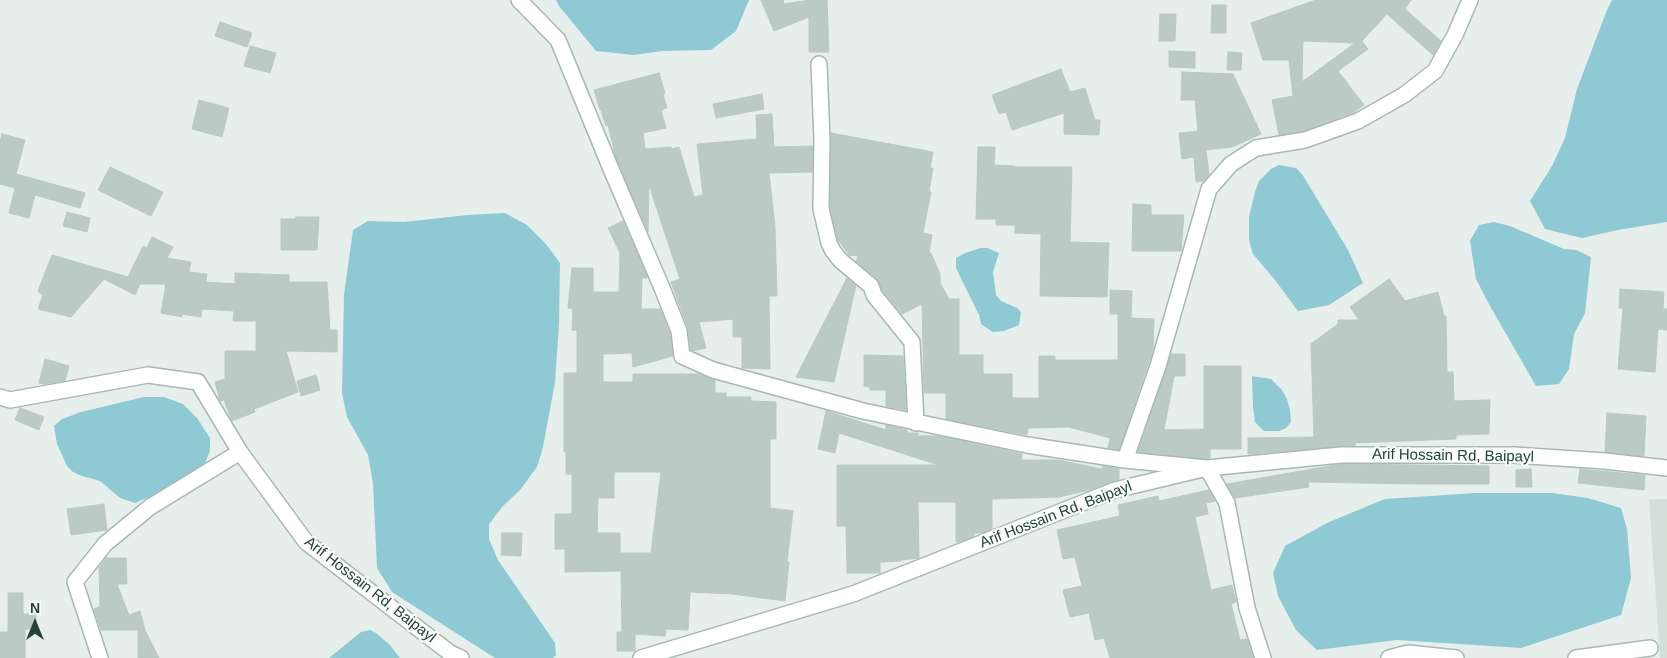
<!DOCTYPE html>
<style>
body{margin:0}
#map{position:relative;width:1667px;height:658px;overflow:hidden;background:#e6efeb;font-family:Arial,sans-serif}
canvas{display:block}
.north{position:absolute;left:10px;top:598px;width:50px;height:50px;-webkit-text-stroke:4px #f7fbf9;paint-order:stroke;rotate:0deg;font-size:14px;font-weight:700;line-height:20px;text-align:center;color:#24423a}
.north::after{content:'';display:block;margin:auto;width:18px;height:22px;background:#24423a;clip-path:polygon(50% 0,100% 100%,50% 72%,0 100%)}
</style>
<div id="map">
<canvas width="1667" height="658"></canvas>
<div class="north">N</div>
</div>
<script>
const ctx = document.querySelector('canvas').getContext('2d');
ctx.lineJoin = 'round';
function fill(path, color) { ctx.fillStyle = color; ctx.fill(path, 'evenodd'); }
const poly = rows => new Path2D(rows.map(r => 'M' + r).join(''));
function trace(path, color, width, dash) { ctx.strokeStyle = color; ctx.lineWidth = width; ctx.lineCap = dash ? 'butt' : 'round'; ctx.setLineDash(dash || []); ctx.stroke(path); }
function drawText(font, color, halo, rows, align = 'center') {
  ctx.font = font + ' Arial,sans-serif'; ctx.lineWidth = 4.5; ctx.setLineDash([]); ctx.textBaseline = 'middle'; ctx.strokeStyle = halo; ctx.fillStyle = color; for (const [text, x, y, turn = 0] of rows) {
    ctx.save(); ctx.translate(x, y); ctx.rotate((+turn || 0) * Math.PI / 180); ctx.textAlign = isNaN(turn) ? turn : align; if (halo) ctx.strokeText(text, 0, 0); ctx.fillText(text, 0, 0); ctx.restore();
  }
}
const built = poly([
 [1649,499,1667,499,1667,658,1660,658]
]);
const water = poly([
 [556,0,749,0,736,31,711,50,662,51,634,55,596,51,559,6],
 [1612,0,1667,0,1667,222,1618,230,1582,238,1545,229,1530,201,1552,166,1565,138,1577,89,1607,10],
 [1279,165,1296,168,1302,174,1348,250,1363,283,1329,305,1298,311,1275,280,1253,254,1249,240,1249,217,1255,192,1259,181,1271,169],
 [505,213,527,225,546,244,560,263,559,324,555,382,543,447,537,467,520,490,503,506,489,524,489,539,498,560,555,643,556,655,553,658,495,658,392,592,377,568,373,483,368,455,347,417,342,393,344,295,353,230,368,221,404,222,468,215],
 [1494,222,1510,226,1564,249,1576,250,1591,257,1585,313,1574,334,1569,369,1559,384,1536,386,1490,306,1476,279,1470,241,1479,225],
 [981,248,987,248,999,253,993,272,996,295,1001,301,1017,308,1021,312,1019,325,1004,331,993,332,981,324,979,315,956,268,956,258,965,253],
 [1252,376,1271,379,1282,390,1287,399,1290,410,1291,422,1286,428,1279,431,1264,431,1255,422,1253,407],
 [144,397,164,397,183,404,197,418,210,438,210,451,205,463,193,471,154,495,135,503,120,498,100,481,82,476,73,472,67,466,57,444,54,426,62,419,81,412],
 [1475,493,1552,493,1588,498,1621,508,1627,529,1631,578,1621,615,1521,648,1397,640,1317,650,1296,630,1278,596,1273,573,1285,546,1329,522,1385,499],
 [370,630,376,633,390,645,400,658,329,658,361,632]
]);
const building = poly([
 [761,0,783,0,784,4,811,0,827,0,829,52,809,52,809,17,774,31,761,0],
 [1316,0,1411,0,1405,9,1441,41,1433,55,1387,14,1362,41,1368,49,1338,71,1364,105,1354,112,1303,131,1279,135,1272,100,1293,96,1289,60,1263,60,1251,23,1316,0],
 [1303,41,1355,43,1302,82,1303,41],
 [1212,5,1226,5,1226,33,1211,33,1212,5],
 [1160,14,1176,14,1175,41,1159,41,1160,14],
 [220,22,252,33,247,47,215,36,220,22],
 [250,46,276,53,270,73,244,66,250,46],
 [1169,51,1195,52,1195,68,1169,67,1169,51],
 [1228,52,1242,53,1241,70,1227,70,1228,52],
 [1061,69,1070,92,1085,88,1095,120,1100,120,1099,135,1064,134,1064,113,1012,130,1006,112,999,114,992,95,1061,69],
 [1182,72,1233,74,1261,134,1232,147,1206,150,1209,175,1203,181,1196,182,1194,157,1182,159,1179,133,1198,131,1195,100,1181,100,1182,72],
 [659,73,665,93,663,94,667,108,661,110,666,128,643,133,645,149,671,147,672,149,679,147,694,197,703,195,697,144,757,139,756,115,772,114,774,147,813,146,812,172,769,173,775,227,777,296,769,296,770,369,742,368,742,337,733,337,733,319,699,322,706,348,693,351,691,350,688,328,671,282,680,279,649,185,648,232,616,158,608,125,606,126,601,110,600,110,594,90,659,73],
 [762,94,764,109,716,118,713,104,762,94],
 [199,100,229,108,222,137,192,129,199,100],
 [831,133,933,152,930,168,933,168,929,191,931,192,923,233,932,235,929,253,931,253,940,274,940,283,949,299,959,299,959,355,983,355,983,374,1012,374,1012,398,1039,398,1039,356,1055,356,1055,360,1118,360,1118,314,1110,314,1110,290,1132,291,1131,318,1154,319,1153,350,1119,450,1108,448,1110,438,1069,427,1028,428,1027,435,946,419,946,393,924,393,922,304,902,314,882,290,877,279,856,261,858,256,849,255,838,240,830,208,831,133],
 [2,134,25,140,16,174,85,193,80,208,35,195,29,218,9,213,15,188,0,184,0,142,2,134],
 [978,147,995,147,994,165,1015,166,1015,167,1072,167,1070,242,1109,243,1107,297,1040,296,1041,234,1015,233,1015,225,996,225,996,219,976,219,978,147],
 [110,167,163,192,151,216,98,190,110,167],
 [1133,204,1151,205,1151,215,1184,215,1181,251,1132,251,1133,204],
 [67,212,90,218,87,232,63,226,67,212],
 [296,217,319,217,317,250,281,250,281,219,296,219,296,217],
 [623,221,647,276,647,278,642,278,641,309,660,309,670,333,673,356,633,367,632,353,603,354,603,382,633,382,633,374,699,374,715,380,715,393,726,393,726,397,751,397,751,401,776,402,776,439,770,439,770,508,793,511,787,562,789,562,785,601,732,594,690,592,688,630,666,629,665,636,635,634,635,651,617,651,617,632,622,632,621,571,565,572,565,549,555,549,555,514,572,514,572,474,566,474,566,452,564,452,564,373,577,373,577,330,572,330,573,309,568,308,572,268,593,268,593,292,619,292,620,253,608,228,623,221],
 [614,472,661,472,651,553,620,553,620,533,597,533,598,498,614,498,614,472],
 [152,237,173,247,167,258,191,262,189,272,207,274,206,282,235,284,235,273,289,275,289,282,327,282,330,330,337,330,337,352,286,351,298,392,254,409,255,412,232,421,224,400,220,401,215,382,225,379,225,351,256,351,256,321,233,321,234,311,202,309,201,317,182,314,182,317,161,313,166,284,140,284,135,295,104,279,71,317,38,309,43,295,38,291,52,255,128,277,143,246,147,248,152,237],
 [847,278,856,285,834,382,796,377,847,278],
 [1389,279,1405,301,1438,292,1444,316,1446,316,1447,372,1453,372,1454,401,1490,400,1489,434,1456,435,1456,439,1355,443,1355,446,1248,454,1248,438,1314,437,1311,344,1338,324,1338,320,1359,320,1350,307,1389,279],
 [1620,289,1664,292,1663,309,1667,309,1667,330,1658,329,1655,372,1618,369,1623,308,1619,308,1620,289],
 [1171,354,1185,354,1185,376,1174,376,1164,430,1204,429,1204,366,1241,366,1241,449,1210,449,1210,458,1207,459,1138,452,1171,354],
 [864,355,903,356,906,410,886,406,886,390,870,390,870,387,864,386,864,355],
 [45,359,69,366,65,381,43,384,39,383,45,359],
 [316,375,320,390,301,396,297,381,316,375],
 [20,408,44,417,39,430,15,420,20,408],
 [826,411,886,430,886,425,907,430,907,433,918,433,918,436,939,436,1022,454,1021,460,1058,460,1102,469,1103,466,1119,469,1119,479,1089,490,1059,497,992,499,992,529,982,533,974,533,974,536,959,542,956,542,956,502,918,502,919,558,901,560,901,561,880,562,880,573,847,573,846,526,837,526,837,465,939,465,839,433,835,453,818,449,826,411],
 [1607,413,1646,416,1644,456,1605,452,1607,413],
 [1341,464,1489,466,1489,484,1415,484,1308,482,1309,487,1235,498,1227,484,1341,464],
 [1531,469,1532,487,1516,487,1516,470,1531,469],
 [1580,469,1642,475,1645,476,1644,490,1578,483,1580,469],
 [1209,490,1215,501,1206,503,1208,514,1195,517,1211,590,1232,585,1236,602,1231,604,1240,640,1247,639,1253,658,1110,658,1104,638,1095,640,1089,613,1070,617,1063,590,1082,586,1075,557,1063,559,1057,530,1120,516,1118,505,1158,496,1159,501,1209,490],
 [104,504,107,530,71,535,67,509,104,504],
 [502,533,522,533,521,556,501,555,502,533],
 [106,558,126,558,127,584,117,584,129,615,140,611,145,630,159,658,138,658,138,630,101,630,94,609,100,606,99,567,106,558],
 [8,593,23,593,23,614,36,614,36,629,25,629,25,658,0,658,0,632,8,632,8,593]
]);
const minor = poly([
 [519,0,558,40,611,169,662,288,679,331,682,356,713,370,863,411,1027,445,1125,460,1207,468,1227,503,1247,608,1263,658],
 [819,64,822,140,821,209,829,243,833,251,840,260,871,286,874,295,912,342,916,423],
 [0,397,10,400,148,375,198,382,240,452,306,542,450,653,461,658],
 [1125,460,1158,366,1209,189,1231,164,1256,148,1305,140,1358,121,1404,95,1435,71,1455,35,1470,0],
 [100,658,75,582,105,544,150,507,240,452],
 [641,658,853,594,1115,490,1207,468,1341,455,1514,455,1605,461,1667,468],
 [1389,658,1408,653,1456,658],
 [1576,658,1650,648]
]);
const streetNames = [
 ["Arif Hossain Rd, Baipayl",1453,456,1],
 ["Arif Hossain Rd, Baipayl",1056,515,-21],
 ["Arif Hossain Rd, Baipayl",370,590,38]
];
fill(built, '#d4dfda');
fill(water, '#8ec9d4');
fill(building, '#bbcac4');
trace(building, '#b8c9c2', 1);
trace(minor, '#a8b8b2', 18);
trace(minor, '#fff', 15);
drawText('15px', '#24423a', '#f7fbf9', streetNames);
</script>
